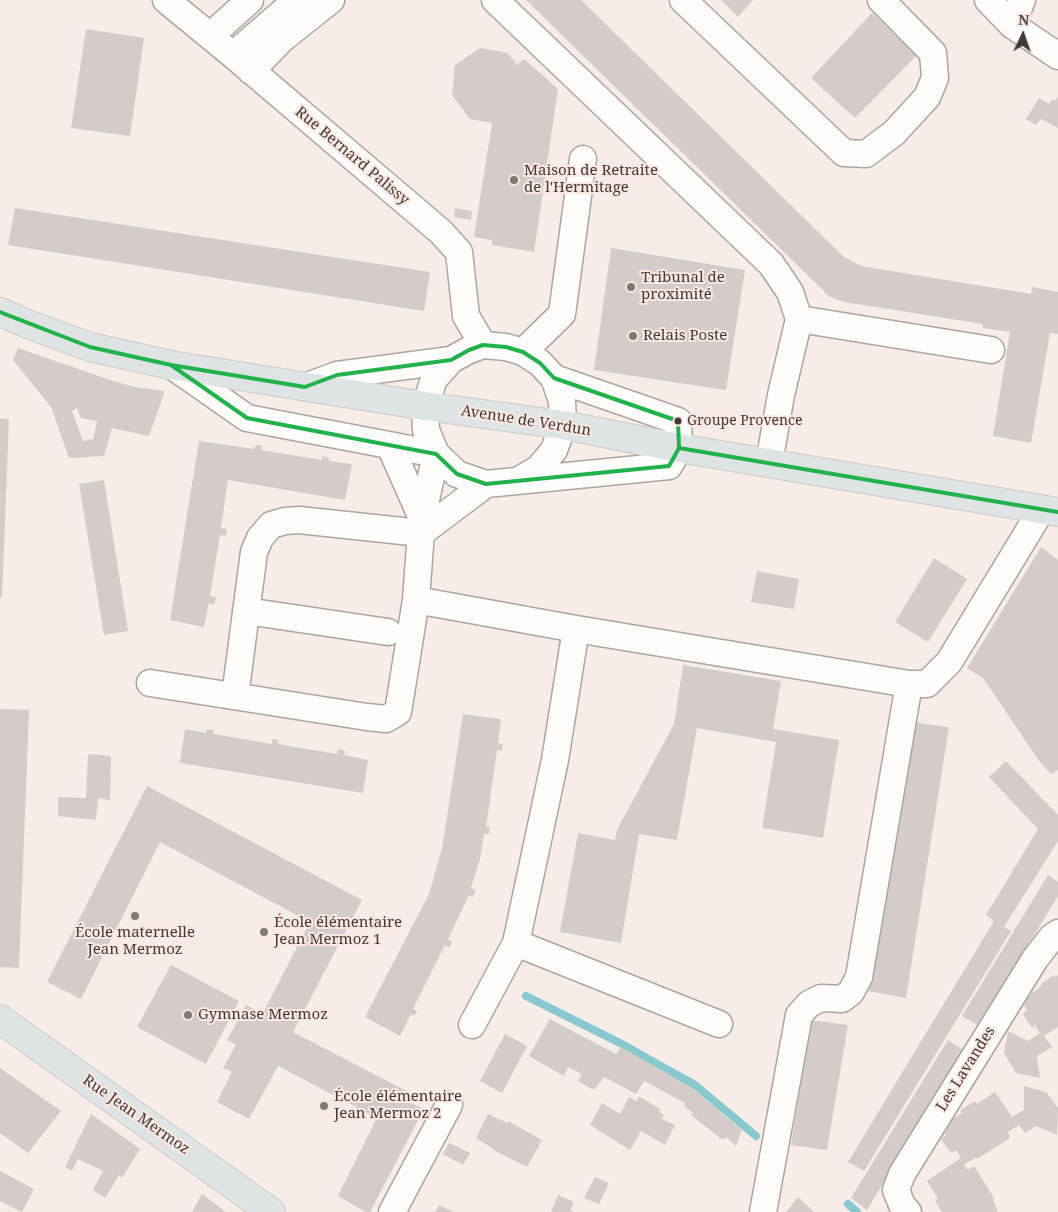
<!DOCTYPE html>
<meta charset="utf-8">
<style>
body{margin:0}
#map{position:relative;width:1058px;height:1212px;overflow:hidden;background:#f7ece7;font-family:"Noto Serif",serif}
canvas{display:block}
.north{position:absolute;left:998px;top:10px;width:50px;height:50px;-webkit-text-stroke:4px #fde8e1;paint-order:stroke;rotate:3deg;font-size:14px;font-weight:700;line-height:20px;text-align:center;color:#423937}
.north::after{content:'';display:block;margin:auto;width:18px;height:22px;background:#423937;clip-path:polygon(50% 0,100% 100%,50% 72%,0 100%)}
</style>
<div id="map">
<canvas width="1058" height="1212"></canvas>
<div class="north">N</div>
</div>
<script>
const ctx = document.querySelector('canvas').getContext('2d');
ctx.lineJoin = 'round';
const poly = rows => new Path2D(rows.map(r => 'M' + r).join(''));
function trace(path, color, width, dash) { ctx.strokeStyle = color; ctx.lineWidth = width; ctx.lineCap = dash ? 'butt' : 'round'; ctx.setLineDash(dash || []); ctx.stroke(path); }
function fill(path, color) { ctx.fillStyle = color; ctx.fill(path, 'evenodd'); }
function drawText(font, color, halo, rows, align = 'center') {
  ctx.font = font + ' "Noto Serif",serif'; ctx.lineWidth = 4; ctx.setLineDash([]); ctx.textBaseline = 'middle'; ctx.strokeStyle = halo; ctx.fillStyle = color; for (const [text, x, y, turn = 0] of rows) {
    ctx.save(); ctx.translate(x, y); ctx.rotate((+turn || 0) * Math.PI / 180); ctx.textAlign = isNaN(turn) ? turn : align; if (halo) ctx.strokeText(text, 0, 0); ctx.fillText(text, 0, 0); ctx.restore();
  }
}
const stream = poly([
 [526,996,620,1043,695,1085,756,1136],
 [848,1204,857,1212]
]);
const building = poly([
 [526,0,581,0,844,257,861,266,1031,294,1032,287,1058,292,1058,334,1050,333,1031,443,993,436,1010,332,983,328,983,324,844,302,830,297],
 [721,0,753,0,738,17],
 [872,13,916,56,855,118,811,78],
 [86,29,144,38,130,136,71,128],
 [480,48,508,53,517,65,524,59,558,89,534,252,492,245,492,240,474,237,492,123,470,119,452,95,455,65],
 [1058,96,1058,128,1041,119,1036,125,1026,119,1039,98,1049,104,1052,99,1055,101],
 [15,208,430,272,424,311,8,245],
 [455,208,472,211,471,220,454,217],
 [611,248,745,270,726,390,594,370],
 [18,348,113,381,135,387,165,391,149,436,112,428,104,456,69,458,51,407,13,360],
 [77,408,81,418,97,421,93,439,83,441,72,411],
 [0,418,9,419,2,597,0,597],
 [199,441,254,449,256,445,262,446,261,450,322,460,322,456,329,458,329,461,352,464,345,500,228,480,221,528,227,529,225,536,220,535,210,596,216,597,214,605,209,603,204,627,170,620],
 [104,480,128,631,104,635,79,484],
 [1041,547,1058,560,1058,770,1051,774,1040,762,983,678,967,668],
 [934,558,967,579,928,642,895,622],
 [757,571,799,579,794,609,751,602],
 [683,665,781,681,773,729,839,740,823,838,762,828,776,742,697,728,677,840,639,834,621,943,560,932,578,833,615,840,617,830,674,724],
 [0,709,29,710,19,968,0,967],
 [463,714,501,719,498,743,503,744,502,751,497,750,486,827,490,827,489,834,484,834,480,859,471,888,476,890,473,897,469,895,448,939,452,942,449,948,445,945,413,1009,417,1011,414,1016,411,1014,400,1036,365,1017,429,894,442,849],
 [910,722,949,727,906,998,868,991],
 [185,729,206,733,207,729,214,730,214,734,272,744,272,739,279,740,278,744,337,754,338,749,345,751,344,755,368,760,363,793,180,763],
 [88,754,111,756,110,800,98,798,96,820,58,816,58,797,86,798],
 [1006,761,1058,815,1058,841,1004,927,1011,931,864,1171,848,1162,994,921,986,915,1038,829,989,777],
 [147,786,362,900,293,1032,412,1094,409,1102,424,1109,370,1212,366,1212,338,1196,377,1118,278,1066,249,1119,217,1102,232,1072,223,1068,236,1045,227,1040,246,1005,263,1013,310,922,160,842,81,999,47,982],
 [1048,875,1058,882,1058,896,979,1026,962,1016],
 [171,965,239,1001,206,1064,137,1027],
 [1054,975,1055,977,1058,975,1058,1027,1044,1036,1052,1047,1037,1056,1040,1078,1016,1073,1004,1053,1008,1031,1028,1041,1040,1033,1035,1025,1032,1028,1023,1014,1027,1010,1021,1000,1042,986,1041,984],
 [550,1019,616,1054,621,1047,692,1088,742,1130,736,1146,726,1137,723,1140,691,1115,693,1113,684,1106,685,1103,644,1081,636,1094,604,1077,594,1090,578,1081,582,1074,568,1067,564,1076,529,1056],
 [811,1020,848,1025,827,1150,791,1145],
 [505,1034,527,1046,502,1093,480,1081],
 [948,1040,963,1050,867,1210,851,1198],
 [0,1068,61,1111,28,1153,0,1133],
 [1024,1086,1046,1092,1058,1108,1057,1135,1036,1126,1025,1133,1019,1125,1008,1132,1010,1138,977,1159,976,1157,964,1165,968,1170,974,1166,994,1198,993,1200,998,1212,942,1212,935,1201,938,1199,927,1181,961,1158,956,1150,951,1153,941,1139,946,1135,941,1126,962,1113,960,1110,975,1101,977,1104,995,1092,1012,1117,1024,1110],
 [639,1096,660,1109,659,1112,664,1115,662,1119,675,1125,665,1145,641,1131,630,1150,590,1125,602,1103,620,1114,629,1097,637,1101],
 [91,1114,140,1149,122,1178,119,1175,105,1198,93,1190,103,1171,78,1159,72,1171,65,1167],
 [488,1114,508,1123,508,1121,542,1140,527,1167,493,1150,494,1149,476,1138],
 [449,1143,470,1153,463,1165,443,1154],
 [0,1171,34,1189,22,1212,0,1201],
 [595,1177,609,1183,599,1204,584,1198],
 [202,1194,226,1212,192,1212],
 [558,1195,574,1202,570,1210,574,1212,551,1212],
 [798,1197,814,1212,786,1212],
 [439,1205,454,1212,435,1212]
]);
const minor = poly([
 [166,0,233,55,441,232,459,252,466,316,483,345],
 [495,0,771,264,790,292,799,319],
 [683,0,844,153,866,154,894,133,927,97,935,78,933,53,881,0],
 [988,0,1012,25,1058,56],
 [1012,25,1022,0],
 [210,36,250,0],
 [233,55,297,0],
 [251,71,282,39,331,0],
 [523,352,562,314,583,159],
 [171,365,247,418,436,454],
 [305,387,337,375,451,360,469,350,483,345,506,347,523,352,540,363,554,378,678,421,679,448,669,466,486,484,457,474,436,454,426,430,425,406,434,379,451,360],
 [390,446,422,518],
 [769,463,781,395,799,319,991,350],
 [517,481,538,469,554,450,563,425,562,401,554,378],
 [416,600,576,629,909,684,927,684,949,662,1042,509],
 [246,611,388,632],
 [150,683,367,717,386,719,398,712,416,600,422,518,436,454],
 [235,696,254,552,260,538,271,525,285,521,299,520,421,533,486,484],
 [516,943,719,1024],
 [472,1025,516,943,555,760,576,629],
 [392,1212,449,1105],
 [763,1212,799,1015,809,1004,821,998,842,999,851,992,859,977,909,684],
 [908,1212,902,1205,896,1190,902,1174,1035,959,1052,937,1058,933]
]);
const major = poly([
 [0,312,30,325,90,347,171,365,425,406,563,425,679,448,1058,512],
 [0,1019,271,1212]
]);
const bus1 = poly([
 [0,312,90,347,171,365],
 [483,345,506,347,523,352,540,363,554,378,678,421,679,448,669,466,486,484,457,474,436,454,247,418,171,365,305,387,337,375,451,360,469,350,483,345],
 [679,448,1058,512]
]);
const markers = [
 [514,180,5,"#817875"],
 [631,287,5,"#817875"],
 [633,336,5,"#817875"],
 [678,421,4.5,"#423937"],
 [135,916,5,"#817875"],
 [264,932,5,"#817875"],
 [188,1015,5,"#817875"],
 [324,1106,5,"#817875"]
];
const busNames = [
 ["Groupe Provence",687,421]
];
const streetNames = [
 ["Rue Bernard Palissy",352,156,40],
 ["Avenue de Verdun",526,421,9],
 ["Les Lavandes",966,1069,-58],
 ["Rue Jean Mermoz",136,1115,35]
];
const poiNames = [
 ["Maison de Retraite",524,171],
 ["de l'Hermitage",524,188],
 ["Tribunal de",641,278],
 ["proximité",641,295],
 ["Relais Poste",643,336],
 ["École élémentaire",274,923],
 ["Jean Mermoz 1",274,940],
 ["École maternelle",135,933,"center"],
 ["Jean Mermoz",135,950,"center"],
 ["Gymnase Mermoz",198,1015],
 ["École élémentaire",334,1097],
 ["Jean Mermoz 2",334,1114]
];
trace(stream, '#87c9ce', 8);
fill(building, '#d4ccc8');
trace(minor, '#aca4a1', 29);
trace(major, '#cfc9c7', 30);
trace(minor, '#fefcfb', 26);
trace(major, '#dee4e3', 28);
trace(bus1, '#22b24c', 4);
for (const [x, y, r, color] of markers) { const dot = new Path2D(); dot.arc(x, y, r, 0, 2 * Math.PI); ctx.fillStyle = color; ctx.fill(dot); trace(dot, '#fde8e1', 2); }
drawText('14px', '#423937', '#fde8e1', busNames, 'left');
drawText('15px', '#423937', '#fde8e1', streetNames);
drawText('15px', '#423937', '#fde8e1', poiNames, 'left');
</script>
